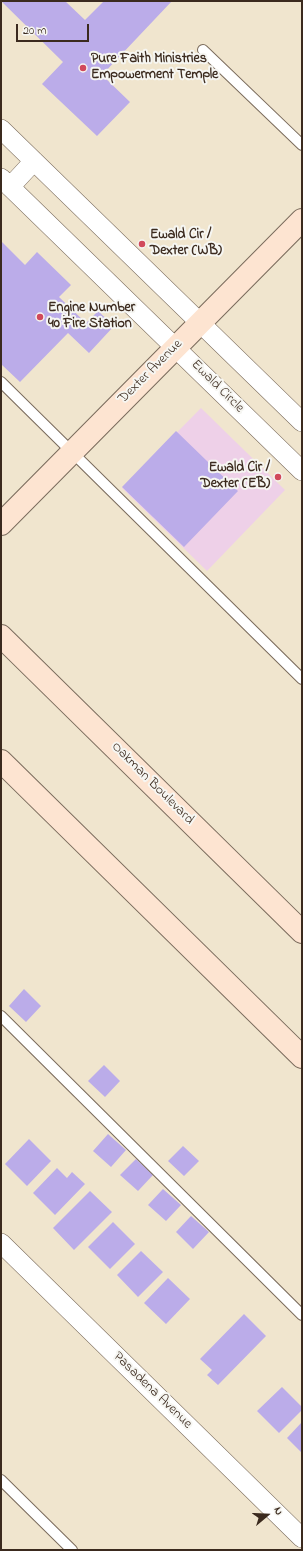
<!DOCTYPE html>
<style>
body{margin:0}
#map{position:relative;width:303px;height:1551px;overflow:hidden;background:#f0e5ce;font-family:"Indie Flower",sans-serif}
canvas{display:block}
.frame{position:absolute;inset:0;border:2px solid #3b2a1e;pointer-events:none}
.north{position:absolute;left:247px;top:1495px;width:40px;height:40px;-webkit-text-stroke:3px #f6f6f2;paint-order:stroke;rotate:71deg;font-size:11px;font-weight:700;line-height:16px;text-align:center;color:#3b2a1e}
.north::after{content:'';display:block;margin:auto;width:14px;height:18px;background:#3b2a1e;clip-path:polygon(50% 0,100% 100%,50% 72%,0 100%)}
.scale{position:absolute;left:16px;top:24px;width:73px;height:18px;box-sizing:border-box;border:2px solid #3b2a1e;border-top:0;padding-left:5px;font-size:12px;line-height:14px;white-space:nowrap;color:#3b2a1e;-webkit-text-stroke:3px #f6f6f2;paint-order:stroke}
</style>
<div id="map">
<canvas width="303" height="1551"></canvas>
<div class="frame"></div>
<div class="north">N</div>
<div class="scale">20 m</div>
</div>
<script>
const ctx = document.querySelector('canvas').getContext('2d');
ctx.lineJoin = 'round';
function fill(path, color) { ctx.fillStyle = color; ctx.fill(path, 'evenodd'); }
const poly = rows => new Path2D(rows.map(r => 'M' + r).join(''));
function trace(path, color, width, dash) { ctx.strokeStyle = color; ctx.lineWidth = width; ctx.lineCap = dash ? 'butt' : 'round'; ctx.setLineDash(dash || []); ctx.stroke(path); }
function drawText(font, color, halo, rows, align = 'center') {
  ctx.font = font + ' "Indie Flower",sans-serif'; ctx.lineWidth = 4; ctx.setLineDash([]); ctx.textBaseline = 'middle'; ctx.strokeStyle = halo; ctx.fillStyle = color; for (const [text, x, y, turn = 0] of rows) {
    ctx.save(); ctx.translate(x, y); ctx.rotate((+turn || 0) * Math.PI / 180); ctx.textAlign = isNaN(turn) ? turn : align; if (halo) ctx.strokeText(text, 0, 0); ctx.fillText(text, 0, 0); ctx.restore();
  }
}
const built = poly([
 [201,408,285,490,207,571,122,488]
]);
const building = poly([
 [1,1,65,1,85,20,104,1,172,1,102,75,130,102,97,136,42,84,63,62],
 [1,241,25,265,37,252,71,285,59,297,86,323,98,311,114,326,89,353,68,333,20,382,1,364],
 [176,431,238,491,184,547,122,487],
 [24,989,41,1006,26,1022,9,1006],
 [104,1065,120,1081,105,1097,88,1081],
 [108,1134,126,1150,111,1167,93,1151],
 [29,1139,51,1161,27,1186,5,1164],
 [183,1146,199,1161,184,1176,168,1161],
 [136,1159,153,1175,138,1191,120,1175],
 [57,1168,67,1178,72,1172,85,1184,55,1215,33,1193],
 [163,1189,181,1205,166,1221,148,1205],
 [90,1191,112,1212,74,1250,53,1228],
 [191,1216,209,1232,193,1249,176,1232],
 [113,1222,135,1244,110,1269,88,1247],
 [141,1251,163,1272,138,1297,117,1275],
 [168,1278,190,1299,166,1324,144,1303],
 [244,1314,266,1336,218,1385,207,1375,212,1370,200,1359],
 [282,1387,302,1407,302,1410,279,1433,257,1411],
 [302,1422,302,1453,287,1438]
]);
const lane = poly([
 [203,50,302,145],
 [1,382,302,679],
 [1,1016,302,1315],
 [1,1480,72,1550]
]);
const street = poly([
 [1,129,302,422],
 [1,178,302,471],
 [10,187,34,161],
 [1,1243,302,1538]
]);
const secondary = poly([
 [1,524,302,220],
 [1,636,302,932],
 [1,761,302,1057]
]);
const markers = [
 [83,68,4,"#d1495b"],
 [142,244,4,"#d1495b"],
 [40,317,4,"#d1495b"],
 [278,477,4,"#d1495b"]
];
const poiNames = [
 ["Pure Faith Ministries",91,60],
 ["Empowerment Temple",91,76],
 ["Ewald Cir /",150,236],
 ["Dexter (WB)",150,252],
 ["Engine Number",48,309],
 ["40 Fire Station",48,325],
 ["Ewald Cir /",270,469,"right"],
 ["Dexter (EB)",270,485,"right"]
];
const streetNames = [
 ["Dexter Avenue",151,372,-45],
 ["Ewald Circle",217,387,45],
 ["Oakman Boulevard",152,784,45],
 ["Pasadena Avenue",152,1391,44]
];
fill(built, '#eed0e8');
fill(building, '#bbace9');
trace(lane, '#7a6b5c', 12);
trace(street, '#7a6b5c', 20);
trace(secondary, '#7a6b5c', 24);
trace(lane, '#fff', 10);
trace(street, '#fff', 19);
trace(secondary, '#fde4d1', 22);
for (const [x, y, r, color] of markers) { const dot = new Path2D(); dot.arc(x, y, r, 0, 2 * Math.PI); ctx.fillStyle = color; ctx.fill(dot); trace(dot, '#f6f6f2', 1.5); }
drawText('bold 14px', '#3b2a1e', '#f6f6f2', poiNames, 'left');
drawText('14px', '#3b2a1e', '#f6f6f2', streetNames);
</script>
